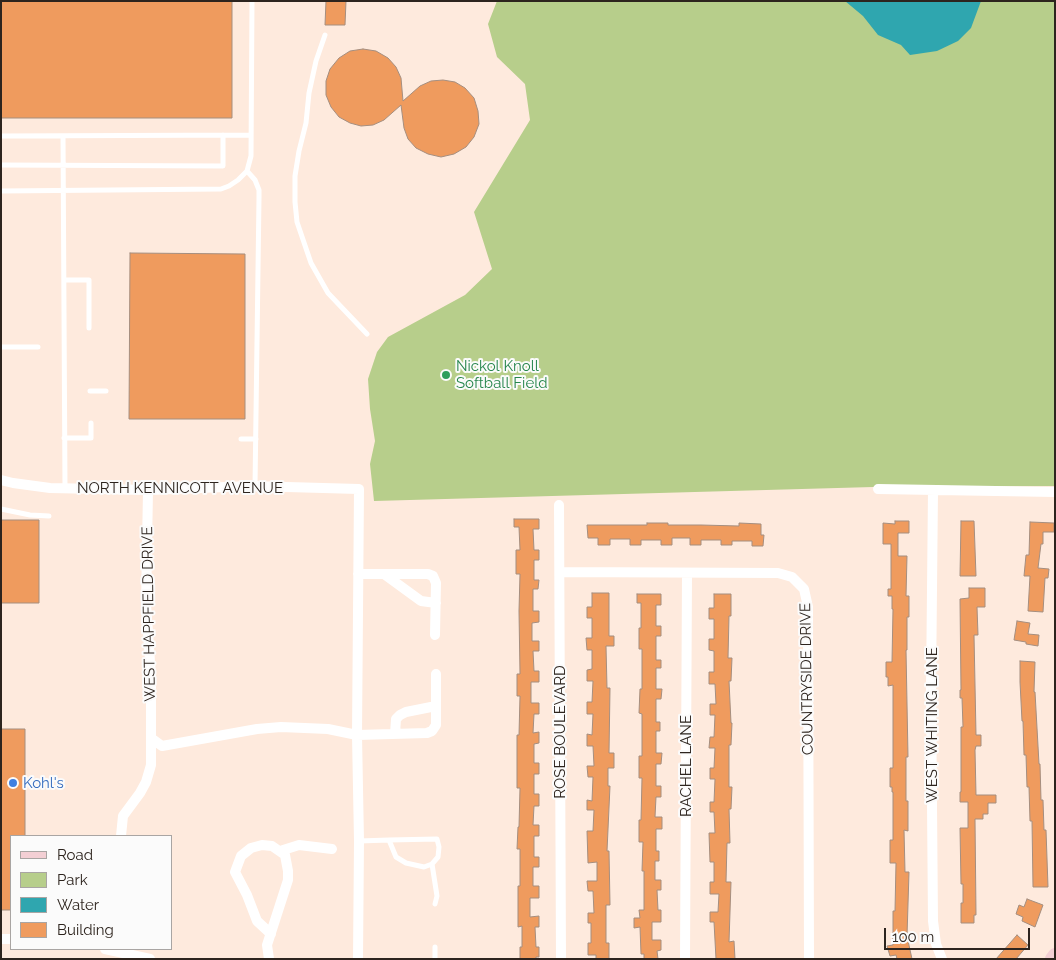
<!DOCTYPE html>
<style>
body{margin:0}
#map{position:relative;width:1056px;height:960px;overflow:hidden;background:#feeadd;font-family:Raleway,sans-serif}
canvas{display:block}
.frame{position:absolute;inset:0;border:2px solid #2d241e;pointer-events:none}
.legend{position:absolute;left:10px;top:835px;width:162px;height:115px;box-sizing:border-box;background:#fbfbfb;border:1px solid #a9a5a3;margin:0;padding:6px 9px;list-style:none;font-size:15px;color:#2d241e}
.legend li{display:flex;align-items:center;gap:10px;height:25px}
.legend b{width:25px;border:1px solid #a9a5a3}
.scale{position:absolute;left:884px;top:928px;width:146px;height:22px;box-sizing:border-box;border:2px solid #2d241e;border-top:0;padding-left:6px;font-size:15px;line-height:18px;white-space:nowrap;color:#2d241e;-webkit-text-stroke:4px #fbfbfb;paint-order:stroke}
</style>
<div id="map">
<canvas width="1056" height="960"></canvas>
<div class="frame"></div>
<ul class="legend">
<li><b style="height:6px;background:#f3cfd4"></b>Road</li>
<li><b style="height:14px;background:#b7ce8b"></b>Park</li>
<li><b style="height:14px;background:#2fa6af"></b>Water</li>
<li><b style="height:14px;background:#ef9b5e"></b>Building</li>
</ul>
<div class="scale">100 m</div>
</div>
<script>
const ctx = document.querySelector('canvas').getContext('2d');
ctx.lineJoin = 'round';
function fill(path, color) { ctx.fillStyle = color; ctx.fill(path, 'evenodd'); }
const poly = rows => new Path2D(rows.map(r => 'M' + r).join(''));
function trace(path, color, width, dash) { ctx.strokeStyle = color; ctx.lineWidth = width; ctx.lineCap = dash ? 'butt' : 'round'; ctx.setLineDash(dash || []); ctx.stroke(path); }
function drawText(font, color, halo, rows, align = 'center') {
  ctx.font = font + ' Raleway,sans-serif'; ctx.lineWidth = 4; ctx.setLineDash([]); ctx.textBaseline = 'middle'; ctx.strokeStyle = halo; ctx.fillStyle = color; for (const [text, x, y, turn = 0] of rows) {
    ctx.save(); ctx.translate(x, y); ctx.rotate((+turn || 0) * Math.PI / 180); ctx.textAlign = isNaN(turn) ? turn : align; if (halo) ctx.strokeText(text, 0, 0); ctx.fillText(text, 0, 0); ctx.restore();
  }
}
const green = poly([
 [497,1,1055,1,1055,486,873,487,374,501,370,464,375,441,370,409,368,379,377,352,388,337,465,295,492,269,474,212,530,120,525,84,497,57,488,24]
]);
const water = poly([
 [845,1,981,1,971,28,958,41,937,51,910,55,901,45,878,35,863,16]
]);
const building = poly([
 [1,1,232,1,232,118,1,118,1,1],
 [326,1,346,1,345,25,325,25,326,1],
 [363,49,376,51,388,58,396,67,401,78,403,101,420,86,431,81,443,80,455,82,465,88,474,98,478,111,479,124,474,137,466,147,454,154,441,157,428,154,416,148,408,139,404,128,401,105,384,120,373,125,361,126,350,123,339,117,331,107,326,95,326,81,330,69,339,58,350,51,363,49],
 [130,253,245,254,245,419,129,419,130,253],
 [514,519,539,519,539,529,533,529,534,550,539,550,539,560,534,560,534,580,539,580,538,589,533,589,533,611,539,611,539,622,532,623,532,641,539,641,539,651,533,651,534,671,539,671,539,682,531,682,531,703,539,703,539,714,534,714,533,733,539,732,539,743,534,744,534,763,539,763,539,774,534,774,534,794,539,794,539,806,534,806,533,825,539,825,539,836,534,836,534,857,539,857,539,867,533,867,533,886,539,886,539,898,530,898,530,917,539,916,539,927,535,927,536,947,539,947,539,957,536,957,536,959,520,959,520,947,522,947,522,926,518,927,518,886,520,886,520,849,517,849,518,827,519,827,520,788,517,788,517,735,519,735,520,696,517,696,517,674,520,674,519,611,520,574,516,574,516,550,520,550,519,527,514,527,514,519],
 [1,520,39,520,39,603,1,603,1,520],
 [895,521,909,521,909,533,898,533,898,556,907,556,906,596,909,596,909,617,907,617,907,650,906,650,908,757,906,757,906,801,908,801,908,831,904,830,905,872,909,872,907,936,912,959,897,959,896,955,890,956,887,946,893,945,893,911,895,911,896,863,890,863,890,840,893,840,893,792,892,792,892,787,890,787,890,768,893,768,893,685,888,686,888,677,886,677,886,662,892,662,893,609,892,609,892,596,888,596,888,589,891,589,891,544,883,544,883,523,895,524,895,521],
 [961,521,974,521,976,576,960,576,961,521],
 [1030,522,1054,523,1054,532,1043,532,1043,544,1041,544,1038,568,1049,569,1048,578,1045,578,1043,612,1028,611,1030,576,1024,576,1026,555,1029,555,1030,522],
 [647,523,668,523,668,525,701,525,739,526,739,523,761,524,761,535,764,535,763,546,752,546,752,541,732,541,732,545,721,545,721,540,701,540,701,545,690,545,690,538,672,538,672,545,661,545,661,540,641,540,641,545,630,545,630,539,610,539,610,545,598,545,598,538,588,538,587,525,647,525,647,523],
 [969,588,985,588,985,607,977,607,978,635,974,635,976,735,981,735,981,746,976,746,975,750,976,795,996,795,996,803,988,803,988,814,983,814,983,819,975,819,976,915,974,915,974,923,961,923,961,903,963,903,963,884,961,884,960,828,968,828,968,802,960,802,960,792,961,792,961,727,963,727,962,698,960,698,960,690,961,690,960,599,969,598,969,588],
 [592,593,609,593,609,636,614,636,614,646,606,646,607,688,610,688,609,753,614,753,614,768,608,768,608,786,610,786,607,851,609,851,610,905,606,905,606,943,609,943,609,959,596,959,596,955,588,955,588,943,591,943,591,923,588,923,588,913,594,913,593,891,588,891,587,881,597,881,597,862,588,863,587,831,593,831,594,810,587,810,587,800,592,801,593,777,588,777,587,766,594,766,593,746,587,746,587,734,592,735,593,714,587,714,587,702,592,702,593,681,587,681,587,670,592,669,592,650,587,650,586,638,592,638,592,618,587,618,587,607,592,607,592,593],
 [637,594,661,594,661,605,656,605,656,626,661,626,661,636,656,636,656,660,661,660,661,668,656,668,656,689,662,689,661,699,656,699,656,722,660,722,660,731,656,731,656,753,662,753,661,764,656,764,656,786,661,786,661,797,656,797,655,817,662,817,662,829,656,829,656,851,659,851,659,861,655,861,655,880,661,880,661,890,657,890,658,910,661,910,661,922,652,922,652,940,661,940,661,950,657,951,658,959,644,959,644,954,641,954,640,927,634,928,634,918,640,918,639,910,644,910,644,871,642,871,643,842,639,842,639,820,641,820,642,778,639,778,639,756,642,756,642,714,639,713,640,689,642,689,642,649,639,649,639,628,641,628,641,603,637,603,637,594],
 [714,594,731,594,731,616,729,616,728,658,732,658,731,681,729,681,731,723,732,723,731,745,729,745,729,787,732,787,731,809,729,809,730,843,727,843,726,882,731,882,729,942,734,941,735,959,716,959,714,922,710,922,710,912,718,912,719,894,710,894,710,882,714,882,714,862,710,862,709,833,715,833,714,812,710,812,710,802,714,802,715,779,710,779,710,768,714,768,715,748,709,748,710,737,714,737,715,715,710,715,710,704,716,704,715,684,709,684,709,672,714,672,714,651,709,650,709,639,714,639,714,619,709,619,709,608,714,608,714,594],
 [1017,621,1030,623,1028,634,1039,635,1038,646,1026,644,1026,642,1014,640,1017,621],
 [1020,661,1035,662,1034,692,1035,692,1039,764,1040,764,1041,800,1043,800,1044,830,1046,830,1048,887,1033,887,1032,821,1030,821,1029,787,1027,787,1026,755,1024,755,1023,721,1022,721,1020,682,1020,661],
 [1,729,25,729,25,836,11,836,11,910,1,910,1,729],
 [1027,899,1043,905,1035,927,1022,921,1023,917,1016,914,1019,905,1024,907,1027,899],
 [1017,935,1028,945,1016,959,996,959,1017,935]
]);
const lane = poly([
 [325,35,316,61,309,93,306,123,299,151,295,176,295,202,297,222,311,263,328,293,367,334],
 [1,136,251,135],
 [63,136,65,488],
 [1,165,223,166,223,135],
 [247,171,255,180,259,190,259,198,255,486],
 [1,191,221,189,229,186,238,180,247,171,251,156,252,1],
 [64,280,89,280,89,328],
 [1,347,38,347],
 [90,391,106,391],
 [64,438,91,438,91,423],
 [241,439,256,439],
 [1,509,30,515,49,516],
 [359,841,389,840,437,839,439,847,438,857,432,864,424,867,406,863,396,857,389,840],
 [432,864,437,896,435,904],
 [435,959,435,947]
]);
const street = poly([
 [1,480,13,483,50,488,148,490,251,486,359,489,357,735,359,841,358,959],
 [878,489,1055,492],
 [933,490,931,688,933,921,936,944,942,959],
 [559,505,561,959],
 [560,572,778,573,792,577,804,589,808,607,809,959],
 [358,574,428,574,433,576,436,583,435,635],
 [384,574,421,601,436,603],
 [395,734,396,719,400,715,406,712,436,706],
 [151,738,162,746,257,729,281,727,328,729,357,735,427,733,432,731,436,725,436,674],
 [121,836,123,816,140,793,146,782,151,765,151,676,146,604,148,490],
 [280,851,299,845,332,849],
 [1,939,11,939],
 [105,949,150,959],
 [269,959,267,945,288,880,288,871,285,855,272,846,262,845,251,848,241,856,235,872,247,895,257,921,271,934],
 [685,959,687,573]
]);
const secondary = poly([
 [1052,959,1055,955]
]);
const markers = [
 [446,375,5,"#2e9e5b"],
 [13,783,5,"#3f7fe0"]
];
const leisureNames = [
 ["Nickol Knoll",456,366],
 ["Softball Field",456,383]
];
const streetNames = [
 ["NORTH KENNICOTT AVENUE",180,488],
 ["WEST HAPPFIELD DRIVE",149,614,-91],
 ["COUNTRYSIDE DRIVE",807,679,-91],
 ["WEST WHITING LANE",932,725,-90],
 ["ROSE BOULEVARD",560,732,-90],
 ["RACHEL LANE",686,766,-90]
];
const shopNames = [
 ["Kohl's",23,783]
];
fill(green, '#b7ce8b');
fill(water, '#2fa6af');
fill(building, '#ef9b5e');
trace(building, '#a58e7f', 1);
trace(lane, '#fff', 5);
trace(street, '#fff', 10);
trace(secondary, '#f3cfd4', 14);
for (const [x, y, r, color] of markers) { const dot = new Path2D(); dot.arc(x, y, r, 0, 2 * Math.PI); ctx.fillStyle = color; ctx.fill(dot); trace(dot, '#fbfbfb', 2); }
drawText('15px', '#27864d', '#fbfbfb', leisureNames, 'left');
drawText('15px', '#2d241e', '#fbfbfb', streetNames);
drawText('15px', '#366cbe', '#fbfbfb', shopNames, 'left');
</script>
